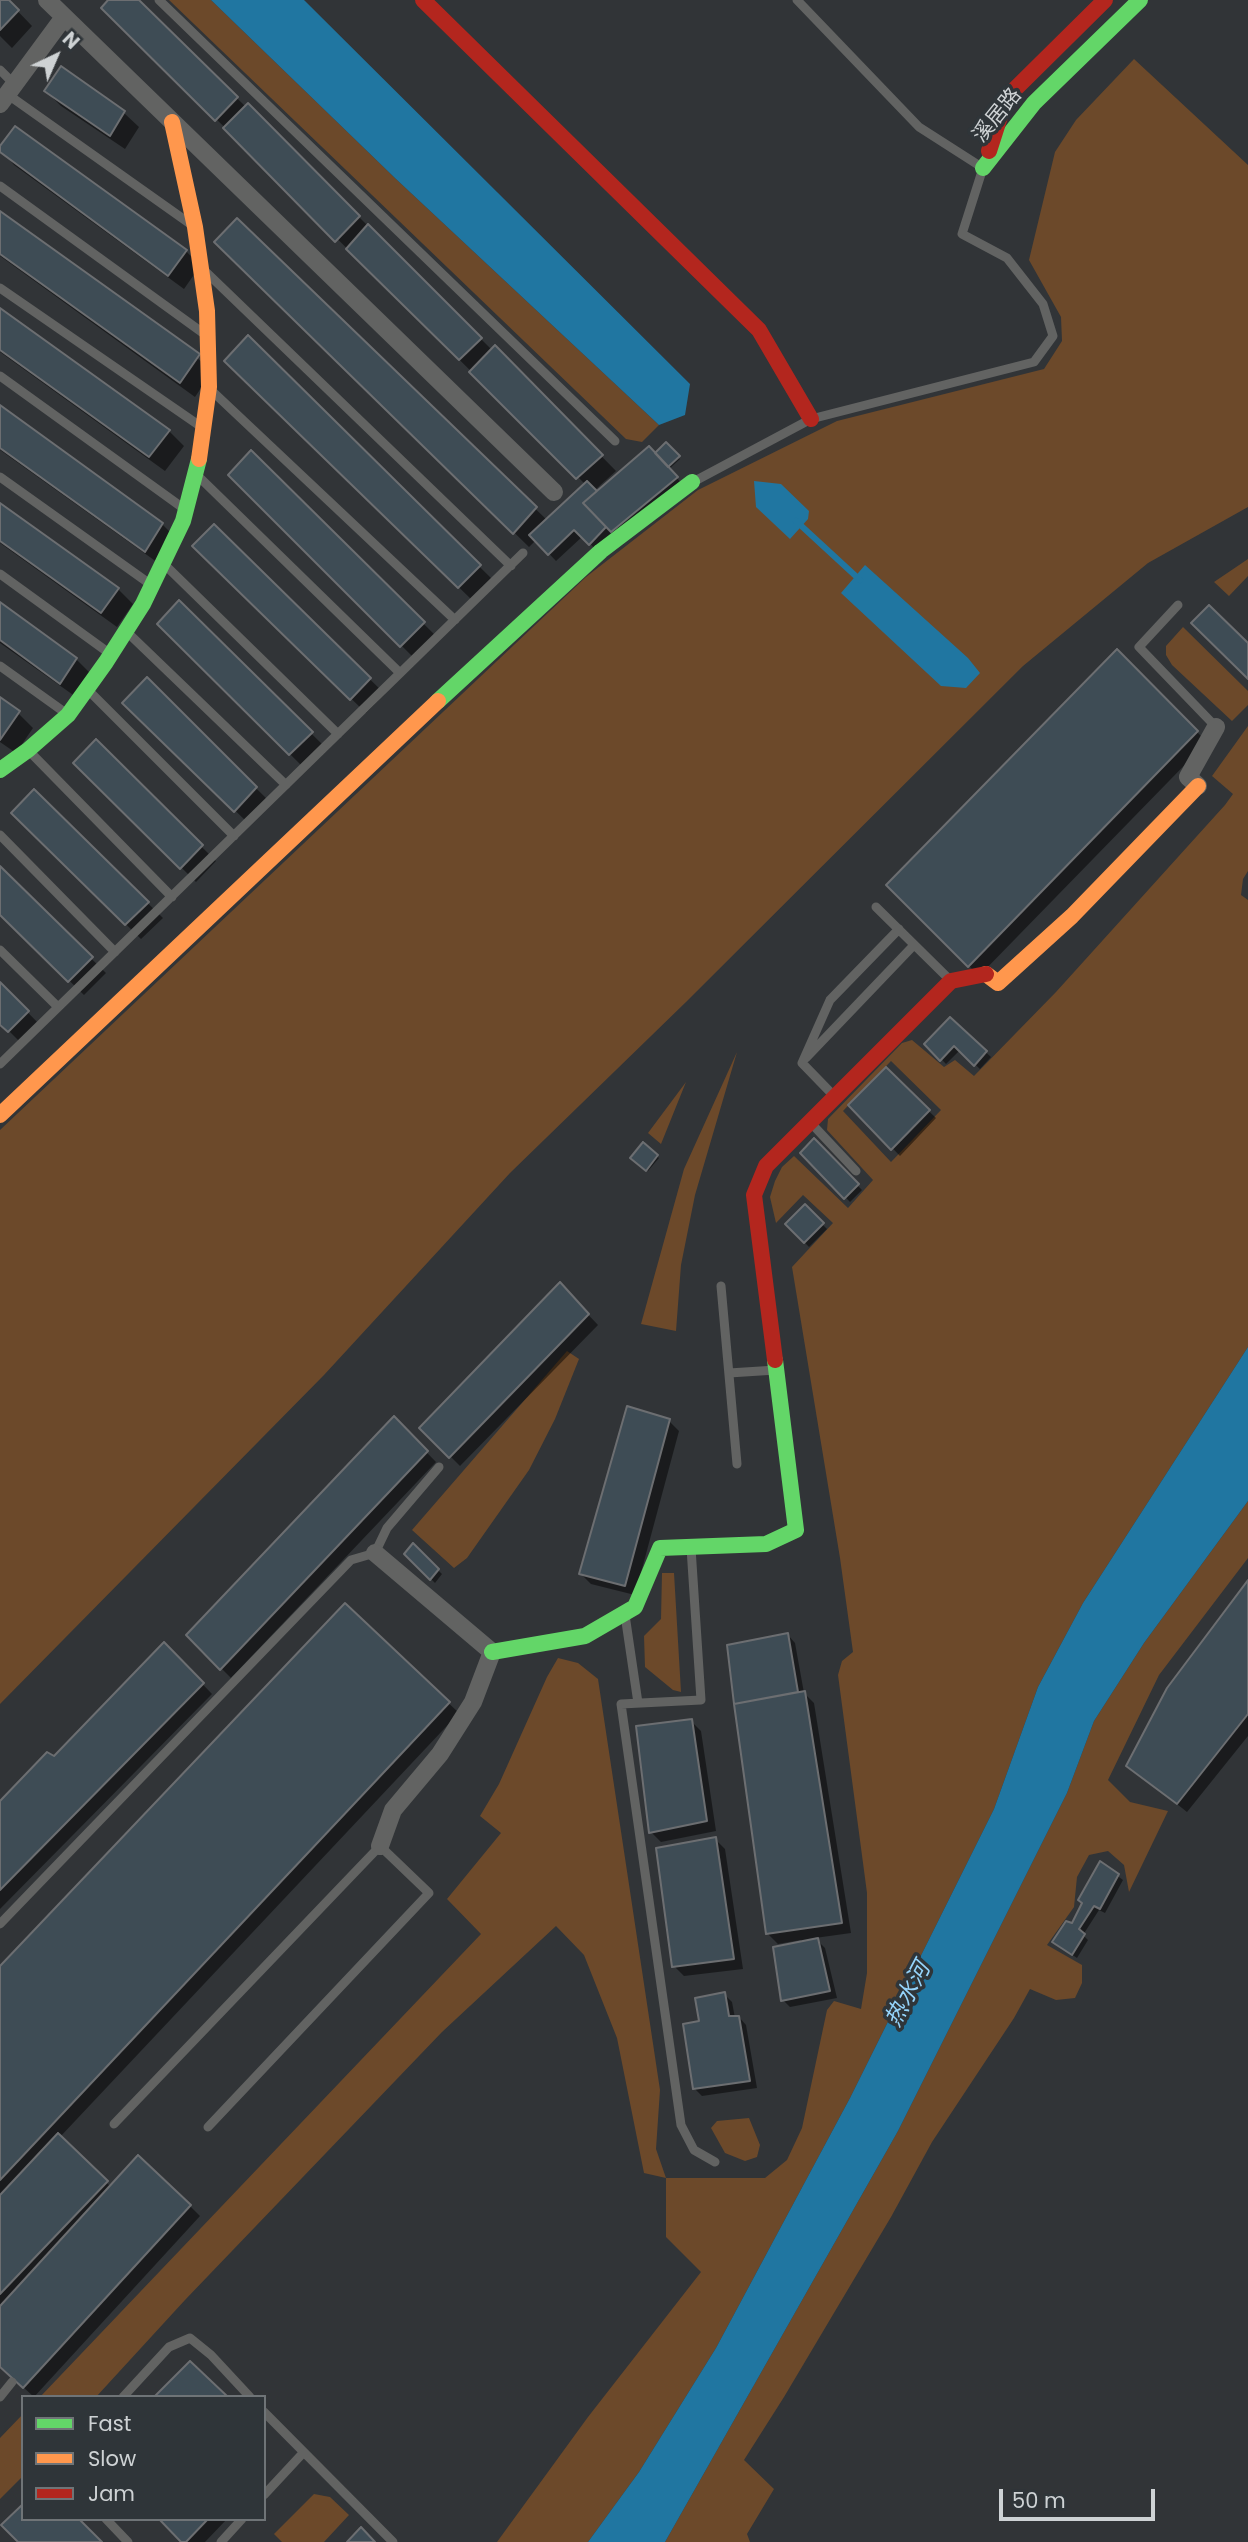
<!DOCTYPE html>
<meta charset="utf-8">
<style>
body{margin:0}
#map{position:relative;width:1248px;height:2542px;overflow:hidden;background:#313437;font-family:Poppins,sans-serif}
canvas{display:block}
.legend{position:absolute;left:21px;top:2395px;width:245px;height:126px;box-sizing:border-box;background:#2f3539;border:2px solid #6f7477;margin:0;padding:9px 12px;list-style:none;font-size:21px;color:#ced2d4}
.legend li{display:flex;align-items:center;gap:14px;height:35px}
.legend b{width:35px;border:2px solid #6f7477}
.north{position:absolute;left:21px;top:21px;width:70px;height:70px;-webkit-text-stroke:5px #2f3539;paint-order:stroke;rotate:44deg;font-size:19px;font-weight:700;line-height:28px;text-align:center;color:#ced2d4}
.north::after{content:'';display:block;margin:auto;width:24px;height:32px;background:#ced2d4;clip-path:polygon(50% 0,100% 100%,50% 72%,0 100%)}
.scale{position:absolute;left:999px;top:2489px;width:156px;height:32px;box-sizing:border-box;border:4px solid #ced2d4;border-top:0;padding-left:9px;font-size:21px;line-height:24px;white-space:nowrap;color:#ced2d4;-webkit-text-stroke:5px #2f3539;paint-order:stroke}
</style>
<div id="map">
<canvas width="1248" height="2542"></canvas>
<ul class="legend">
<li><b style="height:9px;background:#63d668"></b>Fast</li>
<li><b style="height:9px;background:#ff974d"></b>Slow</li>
<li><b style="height:9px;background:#b3261e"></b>Jam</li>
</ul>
<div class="north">N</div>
<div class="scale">50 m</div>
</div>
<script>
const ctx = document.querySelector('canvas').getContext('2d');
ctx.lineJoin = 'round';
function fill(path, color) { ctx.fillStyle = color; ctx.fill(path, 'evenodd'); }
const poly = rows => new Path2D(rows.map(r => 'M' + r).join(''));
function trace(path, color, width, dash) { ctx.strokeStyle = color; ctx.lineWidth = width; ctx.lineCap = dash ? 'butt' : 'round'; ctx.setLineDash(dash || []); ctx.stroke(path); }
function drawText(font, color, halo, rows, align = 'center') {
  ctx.font = font + ' Poppins,"Noto Sans SC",sans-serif'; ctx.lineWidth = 7; ctx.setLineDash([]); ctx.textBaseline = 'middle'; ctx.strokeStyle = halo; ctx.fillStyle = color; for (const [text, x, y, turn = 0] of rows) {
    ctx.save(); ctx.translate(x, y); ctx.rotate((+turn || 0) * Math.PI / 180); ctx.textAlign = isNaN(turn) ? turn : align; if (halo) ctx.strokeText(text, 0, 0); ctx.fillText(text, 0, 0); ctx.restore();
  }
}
const green = poly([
 [169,0,211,0,396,179,659,425,642,442,626,439],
 [1134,59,1248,165,1248,507,1148,563,1023,666,686,1002,510,1173,324,1375,0,1704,0,1130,586,577,698,490,837,421,1044,369,1062,341,1061,317,1029,260,1055,152,1076,120],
 [1248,559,1248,576,1229,596,1214,582],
 [1183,627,1248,691,1248,705,1232,721,1172,665,1166,655,1166,646],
 [1248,726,1248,871,1243,879,1241,895,1248,900,1248,1347,1083,1603,1038,1687,994,1809,850,2098,716,2348,639,2472,588,2542,497,2542,588,2417,701,2272,666,2237,666,2178,644,2173,617,2038,584,1955,556,1926,442,2032,185,2300,96,2397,40,2397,481,1934,447,1899,501,1833,480,1816,499,1784,547,1677,558,1658,578,1663,598,1679,660,2090,656,2149,666,2178,765,2178,787,2160,802,2128,827,2010,834,2001,861,2009,867,1973,867,1893,838,1675,842,1661,853,1652,840,1558,792,1267,833,1223,803,1195,776,1223,770,1197,775,1181,782,1167,794,1156,848,1208,873,1180,827,1130,828,1119,902,1043,912,1040,944,1067,955,1060,974,1076,1056,992,1225,805,1233,794,1212,776],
 [891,1061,941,1110,891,1162,843,1111],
 [737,1052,695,1195,681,1265,676,1331,641,1324,684,1169],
 [686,1082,661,1144,648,1133],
 [567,1351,579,1359,555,1419,529,1470,467,1558,454,1568,412,1530],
 [1248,1501,1248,1558,1159,1675,1108,1780,1130,1802,1168,1811,1129,1892,1124,1865,1108,1851,1089,1855,1077,1877,1074,1907,1047,1945,1082,1965,1082,1983,1075,1998,1056,2000,1030,1989,1014,2018,932,2142,891,2217,784,2397,744,2460,774,2489,747,2534,750,2542,665,2542,898,2131,1067,1793,1094,1721,1144,1643],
 [662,1573,674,1573,681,1692,673,1690,645,1667,644,1636,661,1619],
 [749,2118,760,2145,757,2157,745,2161,725,2153,711,2128,717,2121],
 [23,2414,23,2476,0,2499,0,2438],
 [314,2494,330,2497,349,2515,324,2542,282,2542,274,2534]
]);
const water = poly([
 [211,0,304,0,690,384,685,415,659,425,396,179],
 [754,481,781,484,809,511,808,519,790,539,756,507],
 [865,565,968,658,980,673,966,688,941,686,841,593],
 [1248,1347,1248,1501,1144,1643,1094,1721,1067,1793,898,2131,665,2542,588,2542,639,2472,716,2348,850,2098,994,1809,1038,1687,1083,1603]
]);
const shadow = poly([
 [0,0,7,0,32,26,12,48,0,36],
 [111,0,137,0,246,107,248,106,492,350,509,362,616,471,596,489,598,492,656,456,666,444,680,459,669,469,684,486,597,551,583,536,556,561,536,540,529,547,217,242,237,221,547,520,586,485,104,8],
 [61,69,124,113,139,127,125,149,61,106,46,91],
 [0,149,186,251,200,266,184,289,14,165],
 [0,213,213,370,195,397,0,256],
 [0,310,169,431,184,446,165,471,0,352],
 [248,338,494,581,474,602,227,361],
 [0,407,162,524,177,539,161,565,0,450],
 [251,453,438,638,416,660,230,475],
 [0,505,118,589,133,604,117,627,0,543],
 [214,527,385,694,366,713,194,546],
 [179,603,326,748,305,769,159,624],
 [0,605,76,659,91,674,76,697,0,643],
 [1117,652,1207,742,979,976,888,885],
 [147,680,271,803,250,825,125,703],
 [0,700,18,713,33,728,16,753,0,742],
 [96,742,216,861,196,882,76,763],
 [34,792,163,918,141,939,13,813],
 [0,869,106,973,84,995,0,913],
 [0,984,42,1027,24,1046,0,1022],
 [950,1019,991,1057,980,1069,960,1050,946,1064,927,1044],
 [886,1070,936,1118,900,1156,851,1105],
 [814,1141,862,1190,850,1202,803,1153],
 [643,1144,659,1158,648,1171,633,1157],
 [805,1207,827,1229,809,1247,787,1224],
 [560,1285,598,1325,460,1466,422,1428],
 [394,1419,436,1462,231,1678,188,1635],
 [669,1421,679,1431,635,1595,591,1584,581,1574],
 [413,1546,442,1574,435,1583,406,1554],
 [1248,1583,1248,1736,1187,1812,1128,1765],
 [345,1605,459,1713,60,2137,111,2187,190,2206,200,2216,34,2397,0,2366,0,1969],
 [788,1635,795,1643,804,1693,814,1703,851,1933,815,1938,825,1948,837,1998,790,2007,783,2000,801,1940,778,1944,768,1934,736,1703],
 [164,1644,212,1694,0,1909,0,1803,54,1759],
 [691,1721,701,1731,716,1831,661,1842,651,1832],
 [715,1839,725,1849,743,1969,684,1976,674,1966],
 [1100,1863,1123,1880,1105,1913,1099,1910,1083,1935,1088,1940,1077,1958,1059,1946,1073,1925],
 [724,1994,732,2002,735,2018,739,2017,746,2025,757,2088,702,2096,695,2089,701,2022],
 [161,2519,227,2519,205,2542,184,2542]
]);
const stream = poly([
 [796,521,860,580]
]);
const building = poly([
 [0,0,9,0,19,10,0,30,0,0],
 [108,0,139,0,238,97,215,121,101,8,108,0],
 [61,66,125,111,110,136,44,91,61,66],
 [248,103,360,216,335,242,223,128,248,103],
 [15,126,187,250,168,276,0,152,0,146,15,126],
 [0,211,200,354,180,383,0,254,0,211],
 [237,218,537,507,513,534,214,242,237,218],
 [368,224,482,338,459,360,346,249,368,224],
 [0,308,170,430,149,457,0,350,0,308],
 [248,335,481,565,458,588,224,361,248,335],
 [495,345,603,455,576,479,469,372,495,345],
 [0,405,163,523,145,552,0,448,0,405],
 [666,442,680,456,668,467,655,453,666,442],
 [649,446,678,477,611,532,583,503,649,446],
 [251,450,425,622,400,647,228,475,251,450],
 [587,481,597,491,583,503,606,527,589,545,574,530,548,555,529,535,587,481],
 [0,503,119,588,101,613,0,541,0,503],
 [214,524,371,678,350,700,192,546,214,524],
 [179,600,313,732,289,755,157,624,179,600],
 [0,602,77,658,60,684,0,640,0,602],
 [1209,605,1248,643,1248,679,1191,623,1209,605],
 [1117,649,1198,731,968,967,886,885,1117,649],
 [147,677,257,787,234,812,122,703,147,677],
 [0,697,20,711,0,740,0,697],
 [96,739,203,845,180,869,73,763,96,739],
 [34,789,149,902,125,925,11,813,34,789],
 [0,866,93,957,68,982,0,915,0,866],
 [0,982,29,1011,8,1032,0,1025,0,982],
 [950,1017,987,1051,974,1066,954,1046,940,1061,924,1044,950,1017],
 [886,1067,930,1110,891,1150,848,1105,886,1067],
 [814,1138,859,1184,844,1199,800,1153,814,1138],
 [643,1142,658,1155,646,1171,630,1158,643,1142],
 [805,1204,824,1223,804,1243,785,1224,805,1204],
 [560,1282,589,1314,449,1458,419,1428,560,1282],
 [627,1406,670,1419,625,1586,579,1574,627,1406],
 [394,1416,428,1451,220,1670,186,1635,394,1416],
 [413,1543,439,1569,430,1580,404,1554,413,1543],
 [1248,1580,1248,1714,1177,1804,1126,1766,1167,1688,1248,1580],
 [345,1603,450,1702,0,2180,0,1966,345,1603],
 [788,1633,798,1692,734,1704,727,1645,788,1633],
 [164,1642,204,1683,0,1890,0,1801,47,1752,54,1756,164,1642],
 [805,1691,842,1923,766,1934,734,1704,805,1691],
 [692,1719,707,1821,649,1833,636,1726,692,1719],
 [716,1837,734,1959,672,1967,656,1848,716,1837],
 [1100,1861,1119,1874,1100,1909,1094,1906,1079,1929,1085,1934,1072,1955,1052,1942,1066,1921,1072,1923,1082,1903,1078,1900,1100,1861],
 [818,1938,830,1991,781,2001,773,1947,818,1938],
 [725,1992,729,2016,739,2016,750,2081,693,2089,683,2024,699,2021,695,1998,725,1992],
 [58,2133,108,2181,0,2294,0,2195,58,2133],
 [138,2155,191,2205,23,2388,0,2367,0,2306,138,2155],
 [190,2361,228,2397,154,2397,190,2361],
 [23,2504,23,2519,79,2519,102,2542,18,2542,1,2525,23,2504],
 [159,2519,208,2519,186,2542,181,2542,159,2519],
 [361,2527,375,2542,347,2542,361,2527]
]);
const lane = poly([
 [159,0,615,441],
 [0,70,15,85],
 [7,94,189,223],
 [0,186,203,333],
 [207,273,511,566],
 [0,288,200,426],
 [0,376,183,508],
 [212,391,455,620],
 [197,475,400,673],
 [0,477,150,584],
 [693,482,811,419,1034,362,1053,336,1043,304,1007,258,962,234,983,168,919,127,797,0],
 [164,564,338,734],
 [0,574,109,653],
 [1178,605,1139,647,1216,727],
 [127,632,286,785],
 [0,666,67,714],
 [88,690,234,836],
 [29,751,172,897],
 [0,835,115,952],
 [876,907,949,979],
 [0,950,58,1007],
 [806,1058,914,945],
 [0,1064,523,553],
 [835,1097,802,1063,830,1000,899,929],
 [811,1123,856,1171],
 [721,1286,737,1464],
 [729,1373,776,1370],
 [691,1548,701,1700,621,1704,681,2125,694,2150,715,2162],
 [625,1615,638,1703],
 [0,1924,351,1560,375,1553,387,1528,439,1467],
 [114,2124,380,1846,429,1893,208,2127],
 [0,2397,12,2382],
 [123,2397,169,2347,190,2338,211,2355,250,2397],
 [264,2412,393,2542],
 [264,2495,303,2453],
 [106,2519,128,2542],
 [221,2542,242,2519]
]);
const street = poly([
 [47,0,554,492],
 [0,104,64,17],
 [1198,786,1188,777,1216,727],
 [375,1553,492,1652,473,1702,440,1754,393,1810,380,1846]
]);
const fast = poly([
 [983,168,1034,103,1140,0],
 [438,701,601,551,692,482],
 [0,770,28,750,68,715,106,662,143,604,183,521,199,459],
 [492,1652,585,1636,635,1607,660,1548,766,1544,796,1530,775,1360]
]);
const slow = poly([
 [172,122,195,227,207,311,209,387,199,459],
 [986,974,998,983,1072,916,1198,786],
 [0,1115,438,701]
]);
const jam = poly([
 [423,0,759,330,811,419],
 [989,151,1006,98,1105,0],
 [775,1360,754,1195,766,1166,951,981,986,974]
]);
const streetNames = [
 ["溪居路",998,116,-51]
];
const waterNames = [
 ["热水河",909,1995,-62]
];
fill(green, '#6c492a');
fill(water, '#2076a1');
fill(shadow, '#0007');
trace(stream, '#2076a1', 6);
fill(building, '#3e4c55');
trace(building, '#6c6e71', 2);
trace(lane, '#626362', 9);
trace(street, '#626362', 18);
trace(fast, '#63d668', 16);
trace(slow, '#ff974d', 16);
trace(jam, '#b3261e', 16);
drawText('21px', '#ced2d4', '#2f3539', streetNames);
drawText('italic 23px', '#95d4fb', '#2f3539', waterNames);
</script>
